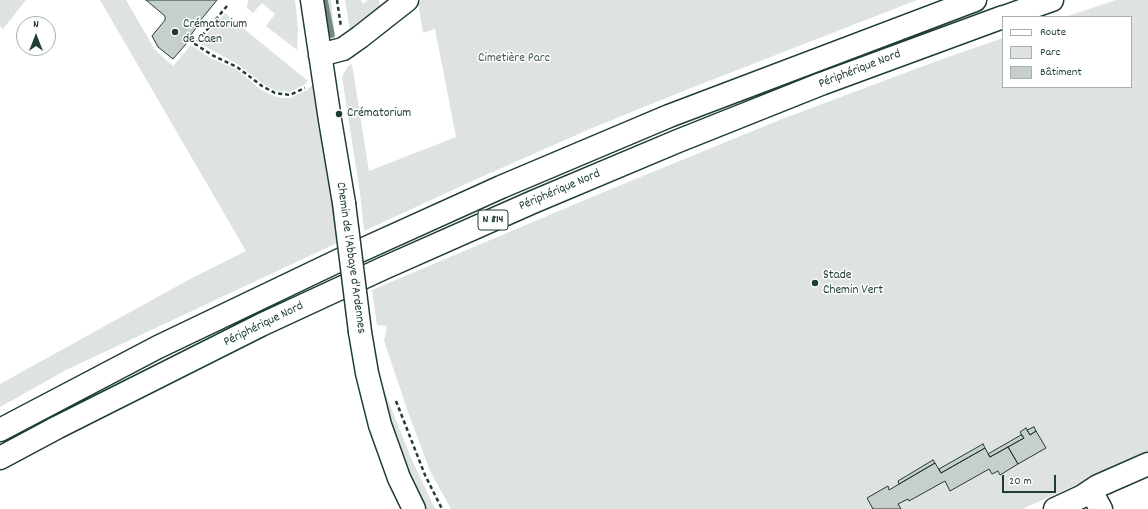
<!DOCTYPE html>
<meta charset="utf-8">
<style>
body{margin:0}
#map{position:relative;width:1148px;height:509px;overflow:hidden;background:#fff;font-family:Dekko,sans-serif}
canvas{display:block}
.legend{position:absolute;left:1002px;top:16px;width:130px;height:72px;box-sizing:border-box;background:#fff;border:1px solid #a5b1ae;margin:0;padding:5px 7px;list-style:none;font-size:12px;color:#1f3d34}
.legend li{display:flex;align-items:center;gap:8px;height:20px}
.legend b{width:20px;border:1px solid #a5b1ae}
.north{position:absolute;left:16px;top:16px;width:40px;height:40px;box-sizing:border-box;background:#fff;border:1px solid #a5b1ae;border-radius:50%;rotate:0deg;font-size:11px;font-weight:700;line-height:16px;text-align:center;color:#1f3d34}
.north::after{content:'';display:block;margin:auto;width:14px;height:18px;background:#1f3d34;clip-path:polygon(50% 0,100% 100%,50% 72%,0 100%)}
.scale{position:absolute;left:1002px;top:475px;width:54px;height:18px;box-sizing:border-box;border:2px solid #1f3d34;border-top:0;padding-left:5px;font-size:12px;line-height:14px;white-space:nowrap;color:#1f3d34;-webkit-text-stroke:3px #fff;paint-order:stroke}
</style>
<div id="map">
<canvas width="1148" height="509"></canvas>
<ul class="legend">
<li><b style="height:5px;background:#fff"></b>Route</li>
<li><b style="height:11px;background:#dee3e2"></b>Parc</li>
<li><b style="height:11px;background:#c7cfcc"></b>Bâtiment</li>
</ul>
<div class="north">N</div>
<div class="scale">20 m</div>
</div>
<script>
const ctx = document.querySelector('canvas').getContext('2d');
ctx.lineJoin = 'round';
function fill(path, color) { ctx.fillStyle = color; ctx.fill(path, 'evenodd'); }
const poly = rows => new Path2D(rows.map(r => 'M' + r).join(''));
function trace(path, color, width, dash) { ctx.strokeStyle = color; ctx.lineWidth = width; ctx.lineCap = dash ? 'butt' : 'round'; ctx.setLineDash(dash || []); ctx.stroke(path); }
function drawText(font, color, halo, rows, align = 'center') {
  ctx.font = font + ' Dekko,sans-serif'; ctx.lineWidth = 3; ctx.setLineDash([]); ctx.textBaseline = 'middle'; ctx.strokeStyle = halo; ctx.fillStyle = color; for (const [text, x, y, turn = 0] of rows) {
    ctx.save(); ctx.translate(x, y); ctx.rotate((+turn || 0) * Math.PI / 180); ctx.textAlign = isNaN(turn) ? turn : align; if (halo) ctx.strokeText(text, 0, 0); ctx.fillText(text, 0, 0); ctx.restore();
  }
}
const green = poly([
 [0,0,26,0,3,29,0,26],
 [100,0,126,0,155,50,173,66,191,45,212,59,236,69,260,89,274,96,282,98,290,98,307,90,312,85,318,90,339,242,66,370,0,407,0,384,190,279,246,251],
 [248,0,295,0,298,29,297,50,266,26,275,14,262,3,253,13,247,8],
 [319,0,331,0,336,44,330,44,327,40],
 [345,0,361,0,363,4,368,0,379,0,380,6,379,10,350,31],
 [422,0,917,0,686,90,592,128,470,182,364,231,360,193,342,77,348,66,352,64,369,171,456,137,435,29,423,33,418,2],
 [1116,0,1148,0,1148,453,1022,509,451,509,430,471,408,412,384,341,387,326,377,325,372,290,599,194,782,119,934,62,1003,38,1003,87,1131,87,1131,17,1065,17],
 [225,13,238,24,308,81,304,85,289,92,276,91,263,84,239,65,199,43],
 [382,385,411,458,435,509,423,509,417,498,377,387]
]);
const stream = poly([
 [325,0,332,35]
]);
const building = poly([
 [146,0,217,0,195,27,196,28,190,36,188,35,186,44,173,59,158,47,152,36,165,20,165,16,146,0],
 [1034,427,1036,431,1030,435,1027,430,1034,427],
 [1026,428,1030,435,1036,431,1046,448,1018,464,1008,447,1024,438,1020,432,1026,428],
 [1021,435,1024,438,990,457,988,454,1021,435],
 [983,444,985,448,941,473,939,469,983,444],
 [1008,447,1018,464,1000,475,998,471,992,474,989,469,950,491,945,481,909,501,908,499,898,504,901,509,873,509,867,498,888,486,889,490,935,463,941,473,985,448,990,457,1008,447],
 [933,460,935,463,899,484,898,481,933,460]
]);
const path = poly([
 [337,0,341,27],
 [227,6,195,44,212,55,237,67,262,86,275,93,290,95,305,88],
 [396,401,425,475,442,509]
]);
const minor = poly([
 [312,0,330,120,344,203],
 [320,55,343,49,360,37,407,0],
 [360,332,367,373,380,425,399,478,414,509],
 [1091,491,1101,509],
 [1055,509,1083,496,1098,486,1148,464]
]);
const highway = poly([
 [1004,17,1052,0],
 [0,430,158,347,344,258,501,187,669,116,975,0],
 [0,458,58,427,261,325,384,268,533,202,678,141,821,84,1003,17]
]);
const minorBridge = poly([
 [344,203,360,332]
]);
const markers = [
 [175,32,4,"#1f3d34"],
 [339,114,4,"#1f3d34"],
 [815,283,4,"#1f3d34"]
];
const shields = [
 [493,220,30]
];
const shieldNames = [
 ["N 814",493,220]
];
const poiNames = [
 ["Crématorium",183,25],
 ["de Caen",183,40],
 ["Crématorium",347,114],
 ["Stade",823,276],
 ["Chemin Vert",823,291]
];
const parkNames = [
 ["Cimetière Parc",514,59]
];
const streetNames = [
 ["Périphérique Nord",860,70,-21],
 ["Périphérique Nord",560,191,-23],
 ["Chemin de l'Abbaye d'Ardennes",350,258,82],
 ["Périphérique Nord",264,325,-26]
];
fill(green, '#dee3e2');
trace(stream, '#758883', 5.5);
fill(building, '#c7cfcc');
trace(building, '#1f3d34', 1);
trace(minor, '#1f3d34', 25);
trace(highway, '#1f3d34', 25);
trace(path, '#1f3d34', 2.5, [4, 3]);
trace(minor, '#fff', 22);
trace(highway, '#fff', 22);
trace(minorBridge, '#1f3d34', 25, []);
trace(minorBridge, '#fff', 22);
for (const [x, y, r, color] of markers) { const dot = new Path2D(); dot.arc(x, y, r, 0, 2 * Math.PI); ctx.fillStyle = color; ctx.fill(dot); trace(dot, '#fff', 1.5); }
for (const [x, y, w] of shields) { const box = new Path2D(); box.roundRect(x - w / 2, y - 10, w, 20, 3); ctx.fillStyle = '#fff'; ctx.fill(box); trace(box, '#1f3d34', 1); }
drawText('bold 12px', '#1f3d34', null, shieldNames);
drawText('13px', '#1f3d34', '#fff', poiNames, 'left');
drawText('13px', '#455e57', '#fff', parkNames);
drawText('13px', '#1f3d34', '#fff', streetNames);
</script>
